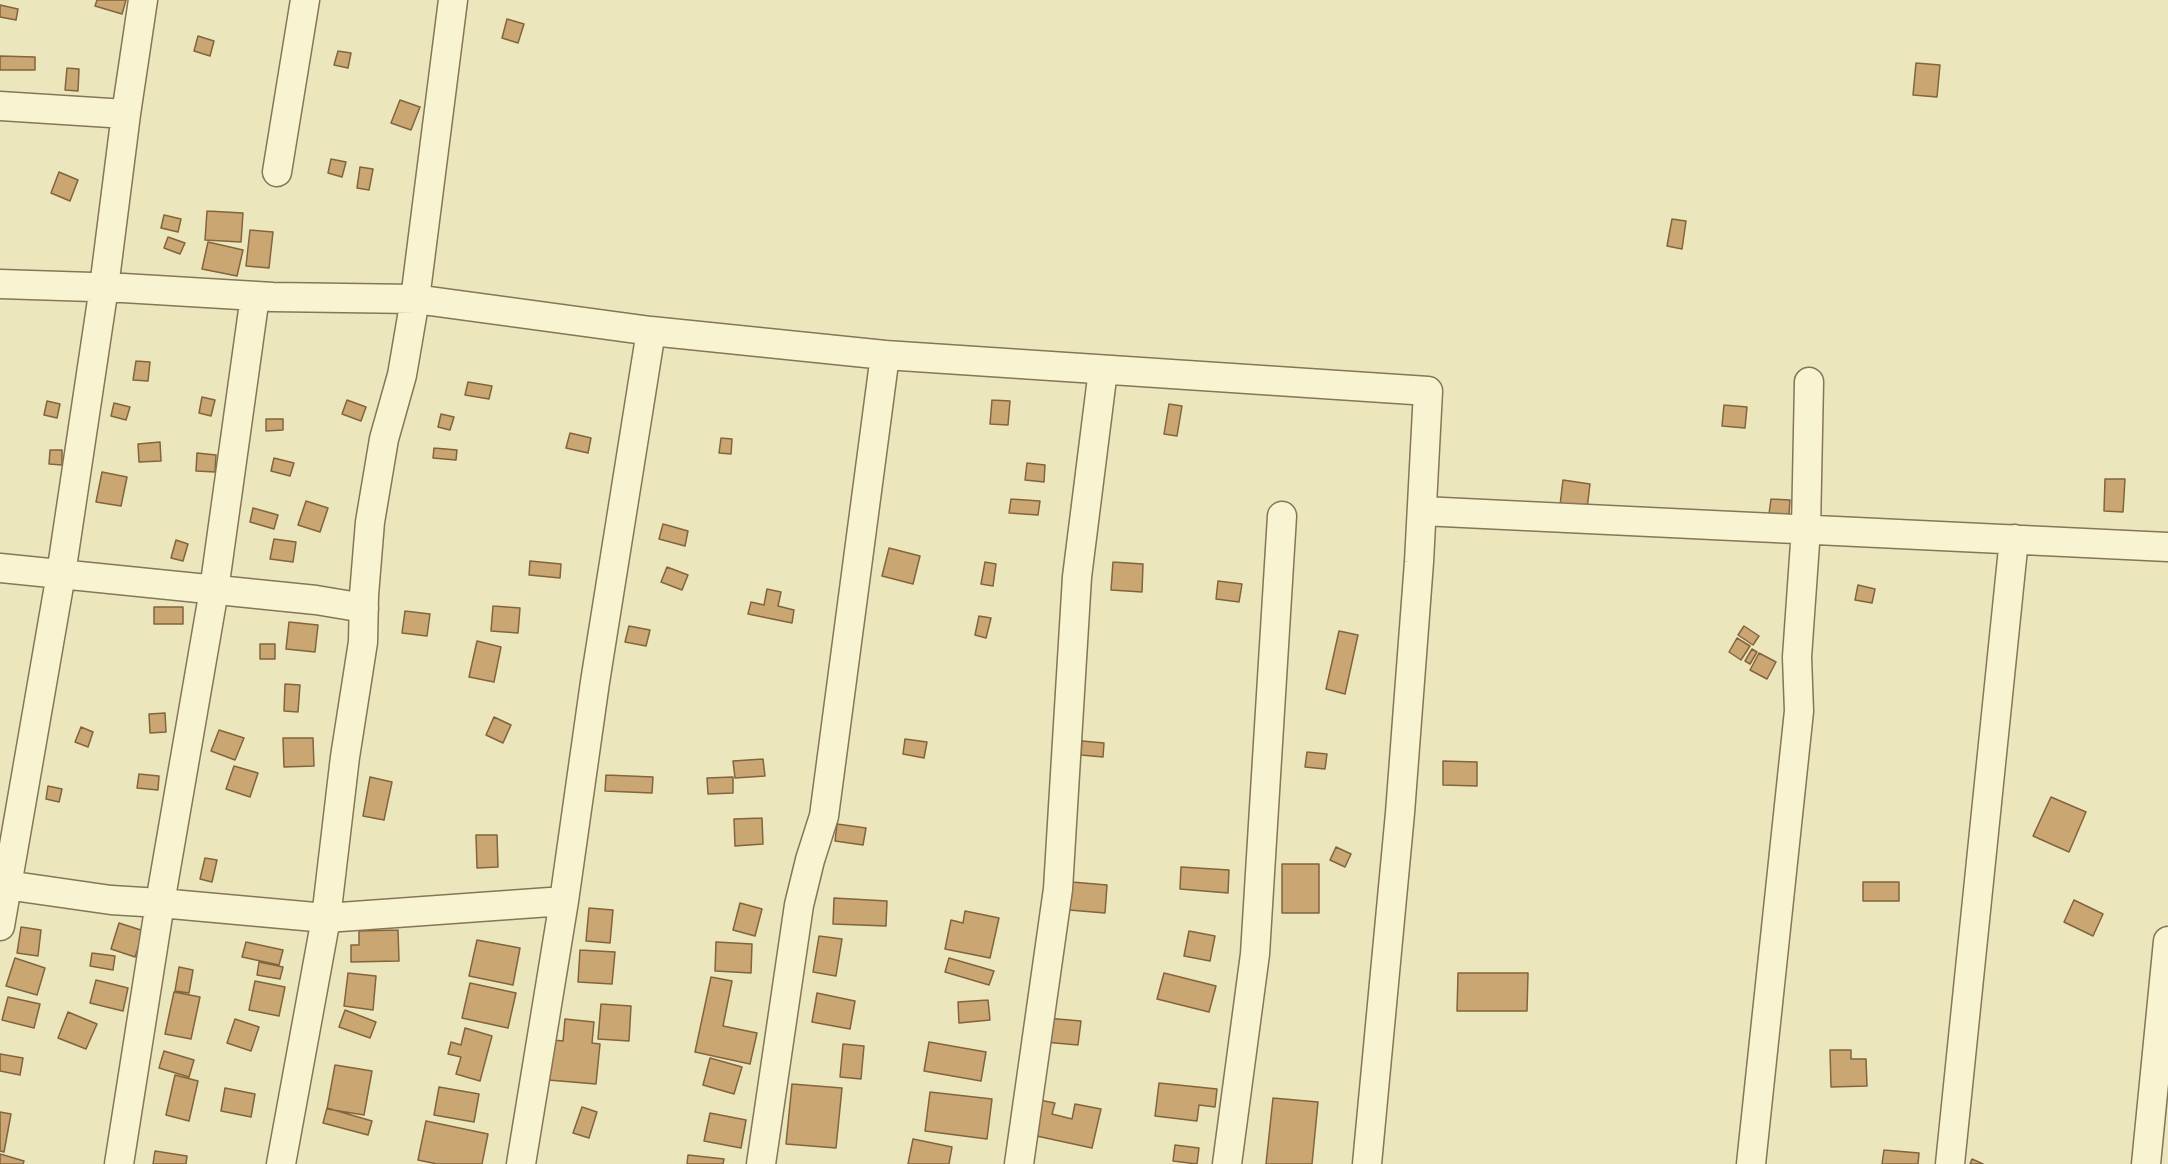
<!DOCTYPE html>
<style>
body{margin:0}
canvas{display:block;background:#ece6bd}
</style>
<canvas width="2168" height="1164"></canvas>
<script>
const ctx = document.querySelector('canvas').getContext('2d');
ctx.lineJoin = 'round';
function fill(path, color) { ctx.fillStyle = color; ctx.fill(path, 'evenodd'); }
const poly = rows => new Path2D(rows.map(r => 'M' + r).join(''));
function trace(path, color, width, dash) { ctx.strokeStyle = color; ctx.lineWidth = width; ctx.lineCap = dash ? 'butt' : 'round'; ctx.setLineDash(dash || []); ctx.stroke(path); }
const building = poly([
 [97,0,126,0,122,14,95,6,97,0],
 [0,5,18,9,16,20,0,17,0,5],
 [507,19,524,24,518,43,502,38,507,19],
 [198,36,214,41,210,56,194,51,198,36],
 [338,51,351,53,348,68,334,65,338,51],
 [0,56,35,57,35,70,0,70,0,56],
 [1916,63,1940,65,1937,97,1913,95,1916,63],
 [67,68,79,69,78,91,65,90,67,68],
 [400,100,420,107,411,130,391,123,400,100],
 [331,159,346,162,342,177,328,173,331,159],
 [360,167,373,169,369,190,357,188,360,167],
 [59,172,78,180,70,201,51,193,59,172],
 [207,211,243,213,241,242,205,240,207,211],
 [164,215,181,219,178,232,161,228,164,215],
 [1672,219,1686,221,1682,249,1667,246,1672,219],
 [250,230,273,232,269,268,246,266,250,230],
 [168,237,185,243,180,254,164,248,168,237],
 [208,242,243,250,237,276,202,269,208,242],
 [136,361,150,362,148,381,133,380,136,361],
 [468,382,492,386,489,399,465,395,468,382],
 [202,397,215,400,211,416,199,413,202,397],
 [347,400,366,407,361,421,342,414,347,400],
 [992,400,1010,401,1008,425,990,424,992,400],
 [47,401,60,404,57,418,44,415,47,401],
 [114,403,130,407,126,420,111,416,114,403],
 [1169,404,1182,406,1177,436,1164,434,1169,404],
 [1724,405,1747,407,1745,428,1722,426,1724,405],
 [441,414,454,417,450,430,438,427,441,414],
 [266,419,283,419,283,430,266,431,266,419],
 [570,433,591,438,588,453,566,448,570,433],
 [721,438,732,439,731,454,719,453,721,438],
 [160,442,161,461,139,462,138,444,160,442],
 [434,448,457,450,456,460,433,458,434,448],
 [50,450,62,450,62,465,49,464,50,450],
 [197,453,216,455,215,472,196,471,197,453],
 [274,458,294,463,290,476,271,471,274,458],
 [1027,463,1045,465,1044,482,1025,480,1027,463],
 [102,472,127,477,121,506,96,502,102,472],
 [2105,479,2125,479,2123,512,2104,511,2105,479],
 [1563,480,1590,484,1587,509,1560,505,1563,480],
 [1011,499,1040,501,1038,515,1009,513,1011,499],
 [1771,499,1790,500,1789,515,1769,514,1771,499],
 [306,501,328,508,320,532,298,525,306,501],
 [253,508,278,515,274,529,250,522,253,508],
 [663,524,688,531,685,546,659,539,663,524],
 [274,539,296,542,293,562,270,559,274,539],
 [176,540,188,544,183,561,171,558,176,540],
 [889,548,920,556,913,584,882,576,889,548],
 [530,561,561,564,560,578,529,575,530,561],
 [985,562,996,564,993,586,981,584,985,562],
 [1113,562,1143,564,1142,592,1111,590,1113,562],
 [667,567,688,575,682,590,661,582,667,567],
 [1218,581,1242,584,1239,602,1216,599,1218,581],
 [1858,585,1875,589,1872,603,1855,600,1858,585],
 [767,589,781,592,778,606,794,610,792,623,748,614,751,602,764,605,767,589],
 [493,606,520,608,518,633,491,631,493,606],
 [154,607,183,607,183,624,154,624,154,607],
 [405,611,430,614,427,636,402,633,405,611],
 [979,616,991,618,986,638,975,635,979,616],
 [289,622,318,625,315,652,286,649,289,622],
 [629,626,650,630,646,646,625,642,629,626],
 [1744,626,1759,636,1753,645,1738,635,1744,626],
 [1339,631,1358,635,1345,694,1326,689,1339,631],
 [1737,638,1750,646,1741,660,1729,652,1737,638],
 [477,641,501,647,494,682,469,677,477,641],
 [260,644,275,644,275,659,260,659,260,644],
 [1752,649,1757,652,1750,664,1745,661,1752,649],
 [1759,653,1776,662,1767,679,1750,670,1759,653],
 [285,684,300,685,298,712,284,711,285,684],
 [165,713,166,732,150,733,149,714,165,713],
 [494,717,511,725,503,743,486,735,494,717],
 [81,727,93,732,88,747,75,742,81,727],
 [219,730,244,738,235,760,211,751,219,730],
 [283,738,313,738,314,766,284,767,283,738],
 [905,739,927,742,924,758,903,754,905,739],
 [1082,741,1104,743,1103,757,1081,755,1082,741],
 [1307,752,1327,754,1325,769,1305,767,1307,752],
 [763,759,765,776,735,778,733,761,763,759],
 [1443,761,1477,762,1477,786,1443,785,1443,761],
 [234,766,258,773,250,797,226,789,234,766],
 [139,774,159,776,158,790,137,788,139,774],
 [606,775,653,777,652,793,605,791,606,775],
 [370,777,392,782,384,820,363,816,370,777],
 [733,777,733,793,708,794,707,778,733,777],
 [48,786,62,789,59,802,46,799,48,786],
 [2051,797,2086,812,2069,852,2033,836,2051,797],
 [762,818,763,844,735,846,734,819,762,818],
 [837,824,866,828,863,845,835,841,837,824],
 [476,835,497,835,498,867,477,868,476,835],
 [1336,847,1351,854,1345,867,1330,860,1336,847],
 [205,858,217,860,212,882,200,879,205,858],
 [1282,864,1319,864,1319,913,1282,913,1282,864],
 [1181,867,1229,870,1228,893,1180,889,1181,867],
 [1072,882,1107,885,1105,913,1069,910,1072,882],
 [1863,882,1899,882,1899,901,1863,901,1863,882],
 [834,898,887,901,886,926,833,924,834,898],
 [2074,900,2103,914,2093,936,2064,922,2074,900],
 [740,903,762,909,755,936,733,930,740,903],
 [589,908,613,910,610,943,586,941,589,908],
 [965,911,999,918,990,958,945,949,951,920,963,923,965,911],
 [119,923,144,931,135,957,111,949,119,923],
 [21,927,41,930,38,956,17,953,21,927],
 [398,930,399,961,351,962,351,945,359,945,359,931,398,930],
 [1189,931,1215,936,1210,961,1184,956,1189,931],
 [819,936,842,939,836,976,813,972,819,936],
 [477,940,520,948,513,985,469,976,477,940],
 [246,942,283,950,279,965,242,957,246,942],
 [716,942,752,944,751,973,715,971,716,942],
 [580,950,615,952,612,984,578,982,580,950],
 [92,953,115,956,113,970,90,966,92,953],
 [15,958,45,968,37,995,6,986,15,958],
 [949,958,994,971,989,985,945,972,949,958],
 [259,962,283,967,280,979,257,975,259,962],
 [179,967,193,970,189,993,175,991,179,967],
 [348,973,376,976,373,1010,344,1006,348,973],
 [1164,973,1216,986,1209,1012,1157,999,1164,973],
 [1458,973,1528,973,1527,1011,1457,1011,1458,973],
 [711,977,732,981,723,1026,757,1033,750,1064,695,1052,711,977],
 [96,980,128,988,123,1011,90,1003,96,980],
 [255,981,285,987,279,1016,249,1010,255,981],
 [470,983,516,993,508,1028,462,1018,470,983],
 [174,992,200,997,191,1039,165,1034,174,992],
 [817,993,855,1001,850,1029,812,1022,817,993],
 [8,997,40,1004,34,1028,2,1020,8,997],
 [988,1000,990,1020,959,1023,958,1002,988,1000],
 [601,1004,631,1006,629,1041,598,1039,601,1004],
 [345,1010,376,1022,370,1038,339,1027,345,1010],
 [68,1012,97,1024,86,1049,58,1038,68,1012],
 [1046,1018,1081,1021,1078,1045,1044,1042,1046,1018],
 [235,1019,259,1027,251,1051,227,1043,235,1019],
 [565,1019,594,1022,592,1043,600,1044,596,1084,548,1080,553,1040,563,1041,565,1019],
 [465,1028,492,1036,480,1081,456,1074,461,1057,448,1054,451,1042,461,1045,465,1028],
 [929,1042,986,1052,981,1081,924,1071,929,1042],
 [843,1044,864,1046,861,1079,840,1077,843,1044],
 [1830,1050,1851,1050,1851,1059,1866,1059,1867,1086,1831,1087,1830,1050],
 [164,1051,194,1060,189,1077,159,1068,164,1051],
 [0,1054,23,1058,20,1075,0,1071,0,1054],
 [710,1058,742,1067,734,1094,703,1085,710,1058],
 [335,1065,372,1071,364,1115,327,1109,335,1065],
 [175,1075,198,1081,189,1121,166,1115,175,1075],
 [1159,1083,1217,1089,1215,1107,1199,1105,1197,1121,1155,1116,1159,1083],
 [792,1084,842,1088,836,1148,786,1144,792,1084],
 [439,1087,479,1094,474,1122,434,1115,439,1087],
 [225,1088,255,1094,251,1117,221,1111,225,1088],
 [930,1092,992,1099,987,1139,925,1131,930,1092],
 [1273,1098,1318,1102,1312,1164,1266,1164,1273,1098],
 [1039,1100,1055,1103,1052,1114,1072,1119,1075,1104,1101,1109,1092,1148,1032,1135,1039,1100],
 [582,1107,597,1112,589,1138,573,1133,582,1107],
 [327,1108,372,1121,368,1135,323,1123,327,1108],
 [0,1112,11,1114,4,1152,0,1151,0,1112],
 [710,1113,746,1120,741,1148,704,1141,710,1113],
 [426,1121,488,1134,482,1164,437,1164,418,1160,426,1121],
 [913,1139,952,1147,949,1164,908,1164,913,1139],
 [1175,1145,1199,1148,1197,1164,1173,1161,1175,1145],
 [1884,1150,1919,1153,1918,1164,1882,1164,1884,1150],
 [155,1151,187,1156,186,1164,153,1164,155,1151],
 [0,1154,24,1161,23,1164,0,1164,0,1154],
 [688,1155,724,1159,723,1164,687,1164,688,1155],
 [1972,1159,1983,1164,1970,1164,1972,1159]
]);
const minor = poly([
 [0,106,126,114],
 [277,172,305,0],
 [0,284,123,288,273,297,415,299,651,331,885,355,1428,391,1419,562,1400,813,1367,1164],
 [1422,511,2168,547],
 [0,568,316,600,364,608],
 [0,884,111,900,160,903,326,918,564,901],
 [0,926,61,574,104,287,126,114,143,0],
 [119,1164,160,903,214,590,255,296],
 [281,1164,326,918,345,757,363,642,364,595,370,522,384,439,402,375,415,299,453,0],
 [521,1164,564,901,595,682,651,331],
 [761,1164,799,905,810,860,824,816,885,355],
 [1019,1164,1058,889,1077,577,1103,370],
 [1227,1164,1255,954,1282,516],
 [1751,1164,1799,711,1797,657,1806,529,1809,382],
 [1950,1164,2014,539],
 [2146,1164,2168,941]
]);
fill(building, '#caa673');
trace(building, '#82643d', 1.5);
trace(minor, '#847657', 31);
trace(minor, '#f8f3d0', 28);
</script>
